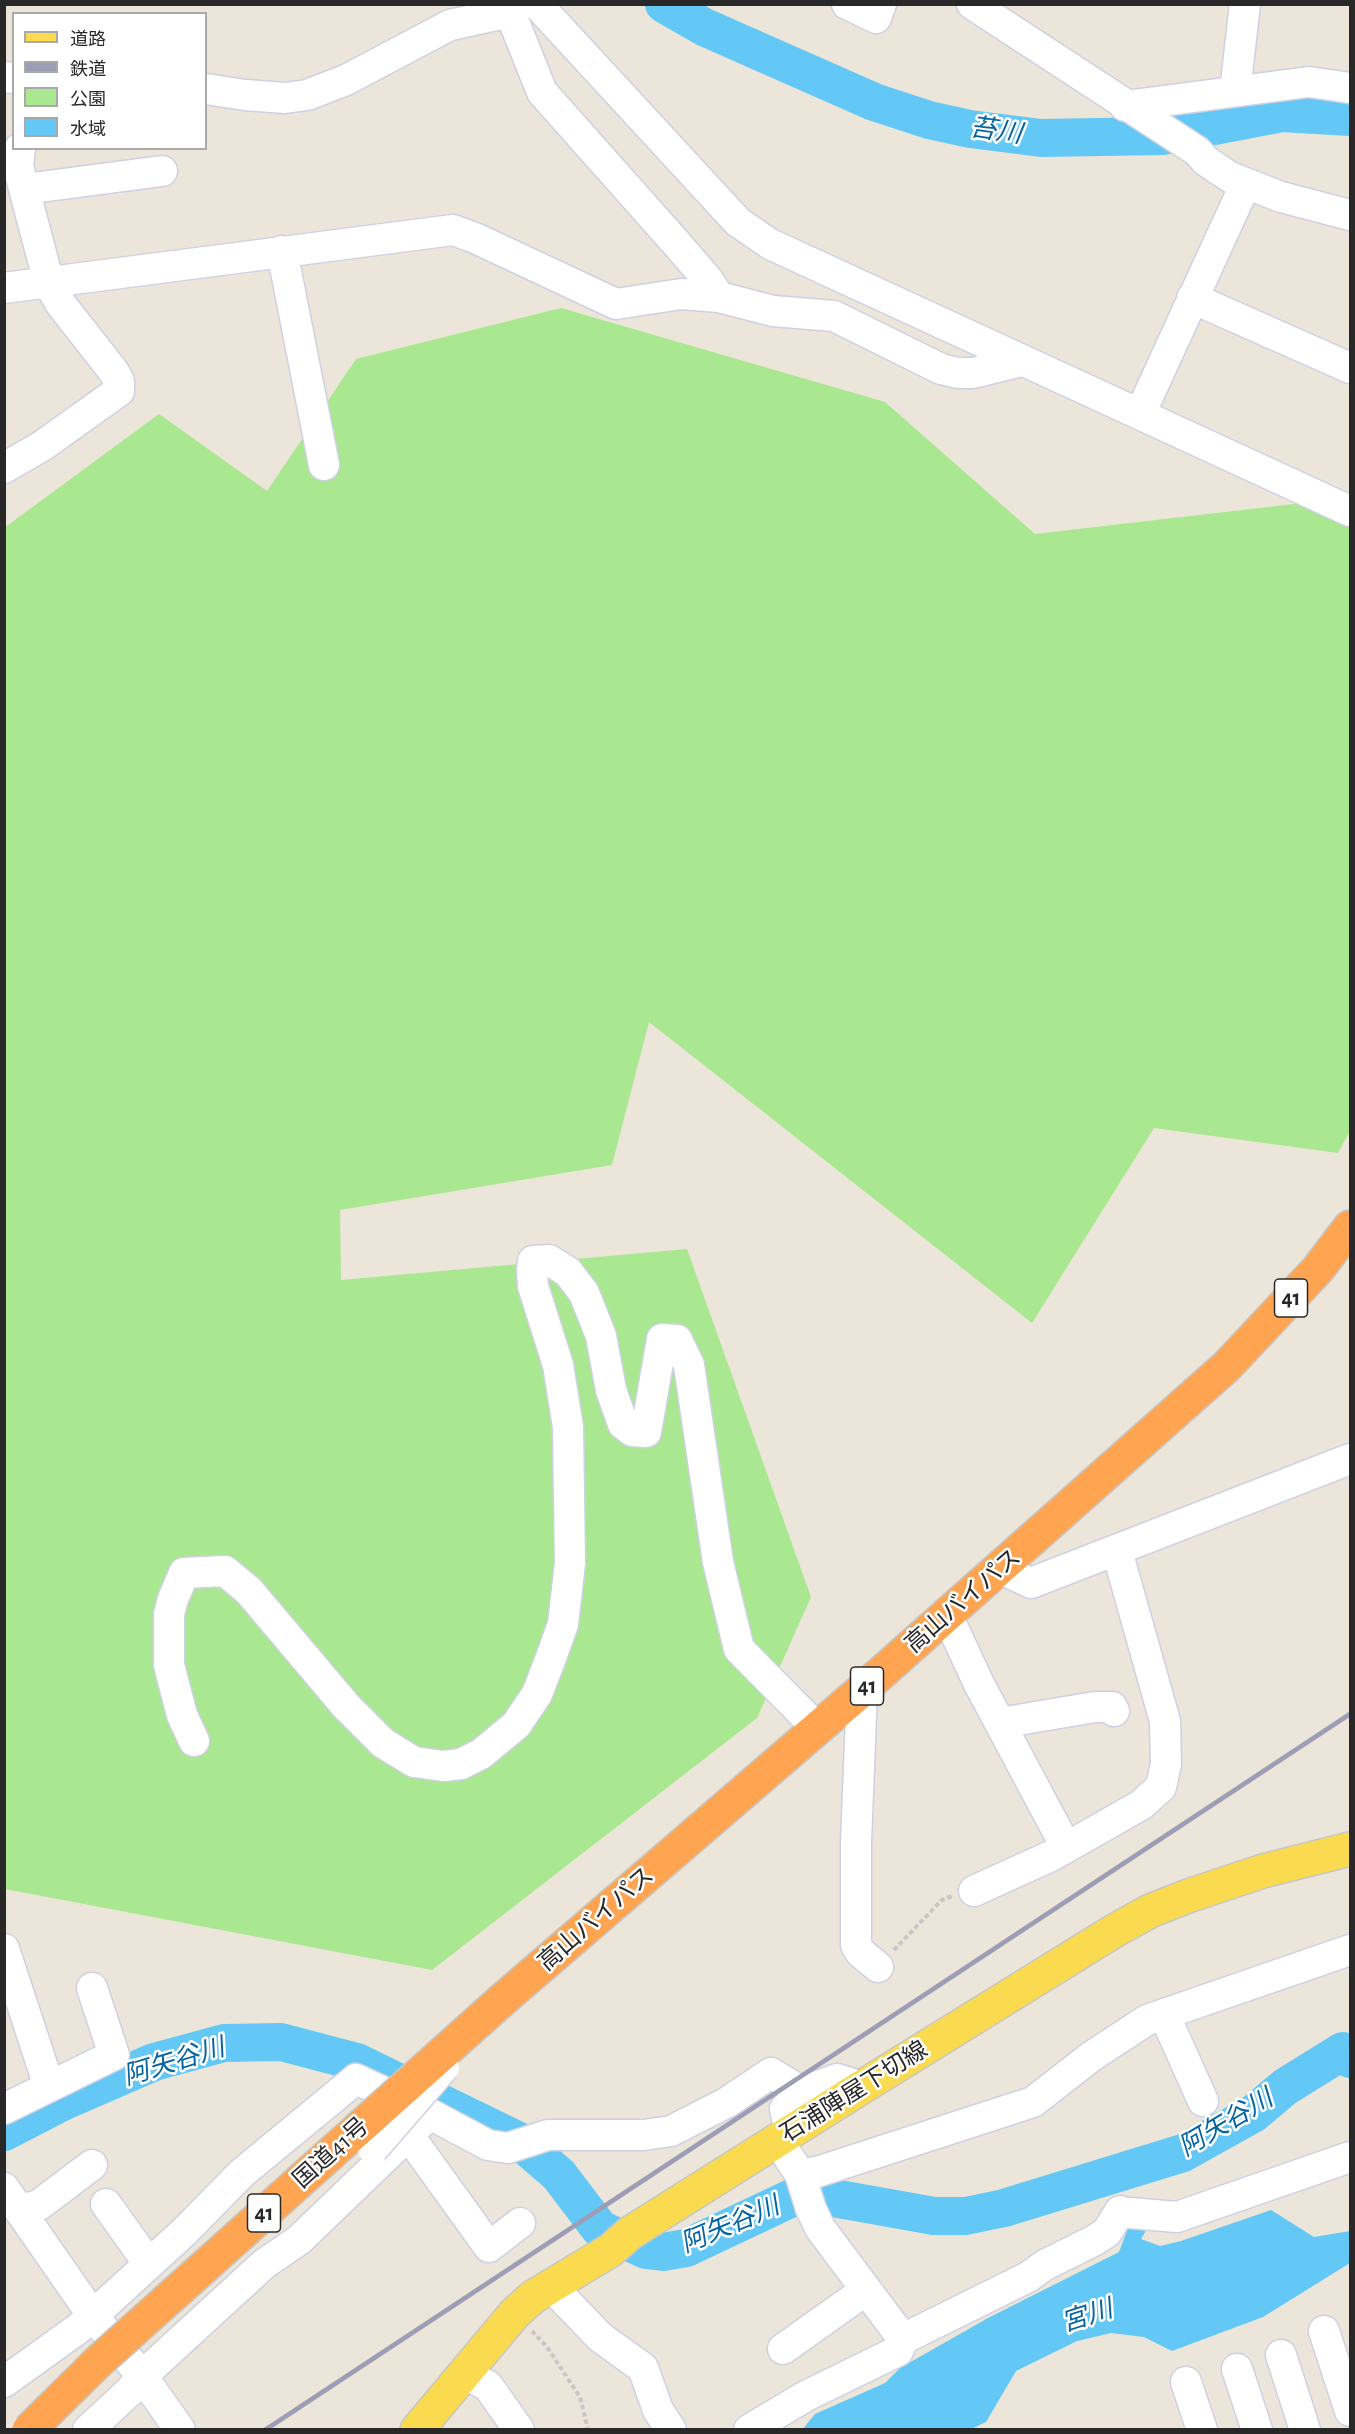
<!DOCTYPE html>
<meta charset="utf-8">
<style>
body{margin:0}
#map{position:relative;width:1355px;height:2434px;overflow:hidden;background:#ece5d9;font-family:"Alegreya Sans","Noto Sans JP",sans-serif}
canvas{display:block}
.frame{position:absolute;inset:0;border:6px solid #282828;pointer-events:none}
.legend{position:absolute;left:12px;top:12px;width:195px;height:138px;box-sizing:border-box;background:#fff;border:2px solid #a9a9a9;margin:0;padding:8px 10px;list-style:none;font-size:18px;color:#282828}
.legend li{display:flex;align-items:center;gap:12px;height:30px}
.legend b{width:30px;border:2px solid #a9a9a9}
</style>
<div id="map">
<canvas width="1355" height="2434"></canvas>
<div class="frame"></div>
<ul class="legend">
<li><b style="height:8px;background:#fadb50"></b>道路</li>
<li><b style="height:8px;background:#9b9eb4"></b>鉄道</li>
<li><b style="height:16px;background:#aae791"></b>公園</li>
<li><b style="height:16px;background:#63c8f6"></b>水域</li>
</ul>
</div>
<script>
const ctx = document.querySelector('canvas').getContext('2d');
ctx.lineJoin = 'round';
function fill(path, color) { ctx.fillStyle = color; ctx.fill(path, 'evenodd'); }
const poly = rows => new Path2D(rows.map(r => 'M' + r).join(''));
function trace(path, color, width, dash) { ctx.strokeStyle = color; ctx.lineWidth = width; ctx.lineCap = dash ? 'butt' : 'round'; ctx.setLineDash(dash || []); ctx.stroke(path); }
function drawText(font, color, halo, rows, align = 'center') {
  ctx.font = font + ' "Alegreya Sans","Noto Sans JP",sans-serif'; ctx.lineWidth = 5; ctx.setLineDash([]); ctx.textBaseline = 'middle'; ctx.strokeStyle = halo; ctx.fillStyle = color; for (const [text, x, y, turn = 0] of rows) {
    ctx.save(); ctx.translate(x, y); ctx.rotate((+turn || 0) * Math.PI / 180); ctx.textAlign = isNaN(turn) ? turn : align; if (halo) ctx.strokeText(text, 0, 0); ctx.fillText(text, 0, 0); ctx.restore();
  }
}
const green = poly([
 [561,308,885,402,1035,534,1346,498,1350,500,1350,1131,1338,1153,1154,1128,1032,1323,649,1022,612,1165,340,1210,341,1280,687,1249,811,1597,757,1718,432,1970,5,1889,4,528,159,414,267,491,356,359]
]);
const water = poly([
 [1271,2210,1314,2237,1350,2231,1350,2263,1263,2317,1172,2351,1144,2337,1111,2333,1077,2341,1016,2371,986,2422,971,2429,802,2430,815,2414,885,2383,900,2368,988,2318,1119,2252,1128,2228,1148,2227,1141,2239,1160,2246,1181,2241]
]);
const river = poly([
 [664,4,704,27,874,102,929,120,970,129,1041,138,1162,136,1282,113,1350,117],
 [4,2132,62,2102,154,2062,224,2043,281,2042,357,2062,521,2142,559,2175,600,2229,646,2250,663,2252,686,2248,796,2196,822,2196,934,2216,966,2216,1004,2208,1183,2153,1253,2114,1285,2087,1343,2051,1350,2059]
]);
const path = poly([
 [894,1950,942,1900,952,1896],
 [532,2331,547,2347,580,2397,588,2430]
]);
const minor = poly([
 [537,4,738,222,770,244,1350,511],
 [847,4,876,18,881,4],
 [972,4,1197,151,1206,161,1230,177,1281,197,1350,215],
 [510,12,542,92,677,244,708,280,719,297],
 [4,77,14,78],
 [206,89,245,95,285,98,307,95,346,80,450,25,510,12,513,4],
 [1235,91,1245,4],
 [1125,106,1309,82,1350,88],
 [25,189,162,171],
 [282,251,324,465],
 [4,288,453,230,475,238,616,304,681,294,719,297,773,311,834,316,941,369,958,373,973,373,1022,361],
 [1192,298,1350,368],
 [1140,414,1245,185],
 [4,468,42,446,119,391,119,381,114,372,60,303,49,283,18,166,20,148],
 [1001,1569,1031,1583,1350,1459],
 [947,1615,979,1684,1066,1847],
 [862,1690,856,1843,856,1945,861,1953,878,1967],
 [1000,1723,1095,1707,1112,1707,1114,1711],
 [194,1741,182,1715,169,1665,169,1614,173,1599,184,1573,225,1571,249,1591,346,1706,383,1743,414,1762,443,1766,461,1764,481,1754,516,1725,537,1694,552,1655,563,1624,570,1563,568,1427,558,1365,533,1286,532,1272,533,1261,549,1260,568,1272,584,1293,601,1336,611,1390,623,1424,632,1431,646,1432,662,1339,677,1340,689,1365,718,1562,739,1649,817,1728],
 [974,1891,1053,1855,1141,1805,1161,1787,1166,1764,1165,1721,1117,1551],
 [4,1949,45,2074,47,2087],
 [1164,2014,1203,2101],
 [4,2109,114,2055,92,1988],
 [790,2132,785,2109,802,2092,837,2079,862,2087],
 [409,2136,489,2247,520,2223],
 [777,2140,800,2174,811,2209,820,2228,903,2339],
 [800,2174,817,2172,1033,2102,1092,2056,1147,2020,1350,1950],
 [4,2188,93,2316,142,2376,180,2430],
 [106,2204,149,2264],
 [20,2210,39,2205,92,2165],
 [1130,2213,1177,2217,1350,2157],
 [551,2286,600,2337,643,2368,658,2410,671,2430],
 [1324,2331,1350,2411],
 [783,2349,866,2290],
 [1281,2355,1305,2430],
 [1237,2369,1257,2430],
 [464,2373,488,2386,519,2430],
 [4,2382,79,2328,184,2232,242,2173,356,2079,414,2106],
 [1186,2382,1202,2430],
 [88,2430,130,2391,142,2376,264,2264,299,2240,430,2114,488,2145,508,2148,548,2135,644,2135,671,2131,726,2103,771,2073,802,2092],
 [749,2430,806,2396,898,2351,903,2339,1028,2277,1045,2265,1095,2240,1107,2232,1120,2211]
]);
const major = poly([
 [417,2430,515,2313,533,2297,611,2250,630,2233,862,2087,1114,1931,1150,1911,1188,1896,1263,1871,1350,1849]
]);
const highway = poly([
 [501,2001,862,1690,1227,1366,1318,1269,1350,1227]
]);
const rail = poly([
 [265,2430,1350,1714]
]);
const minorBridge = poly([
 [373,2149,444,2067]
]);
const highwayBridge = poly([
 [29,2430,98,2362,501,2001]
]);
const shields = [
 [1291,1298,33],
 [867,1686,33],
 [264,2213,33]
];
const shieldNames = [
 ["41",1291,1298],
 ["41",867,1686],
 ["41",264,2213]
];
const streetNames = [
 ["高山バイパス",963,1601,-41],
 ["高山バイパス",596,1919,-41],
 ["石浦陣屋下切線",854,2092,-32],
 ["国道41号",331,2153,-42]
];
const waterNames = [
 ["苔川",996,131,8],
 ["阿矢谷川",174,2062,-17],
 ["阿矢谷川",1226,2123,-31],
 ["阿矢谷川",730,2225,-23],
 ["宮川",1087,2316,-18]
];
fill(green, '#aae791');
fill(water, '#63c8f6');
trace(river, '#63c8f6', 38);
trace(minor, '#ced1e3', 33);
trace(major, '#c7c7c7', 36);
trace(highway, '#c7c7c7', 36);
trace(path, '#c7c7c7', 4, [4.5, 3]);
trace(minor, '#fff', 30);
trace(major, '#fadb50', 33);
trace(highway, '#ffa551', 33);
trace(rail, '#9b9eb4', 4.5);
trace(minorBridge, '#ced1e3', 33, []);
trace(highwayBridge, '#c7c7c7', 36, []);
trace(minorBridge, '#fff', 30);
trace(highwayBridge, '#ffa551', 33);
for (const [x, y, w] of shields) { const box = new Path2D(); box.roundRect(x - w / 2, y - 19, w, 38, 4.5); ctx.fillStyle = '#fff'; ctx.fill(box); trace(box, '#282828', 1.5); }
drawText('bold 22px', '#282828', null, shieldNames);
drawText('24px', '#282828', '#fff', streetNames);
drawText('italic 26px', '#0463a1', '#fff', waterNames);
</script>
